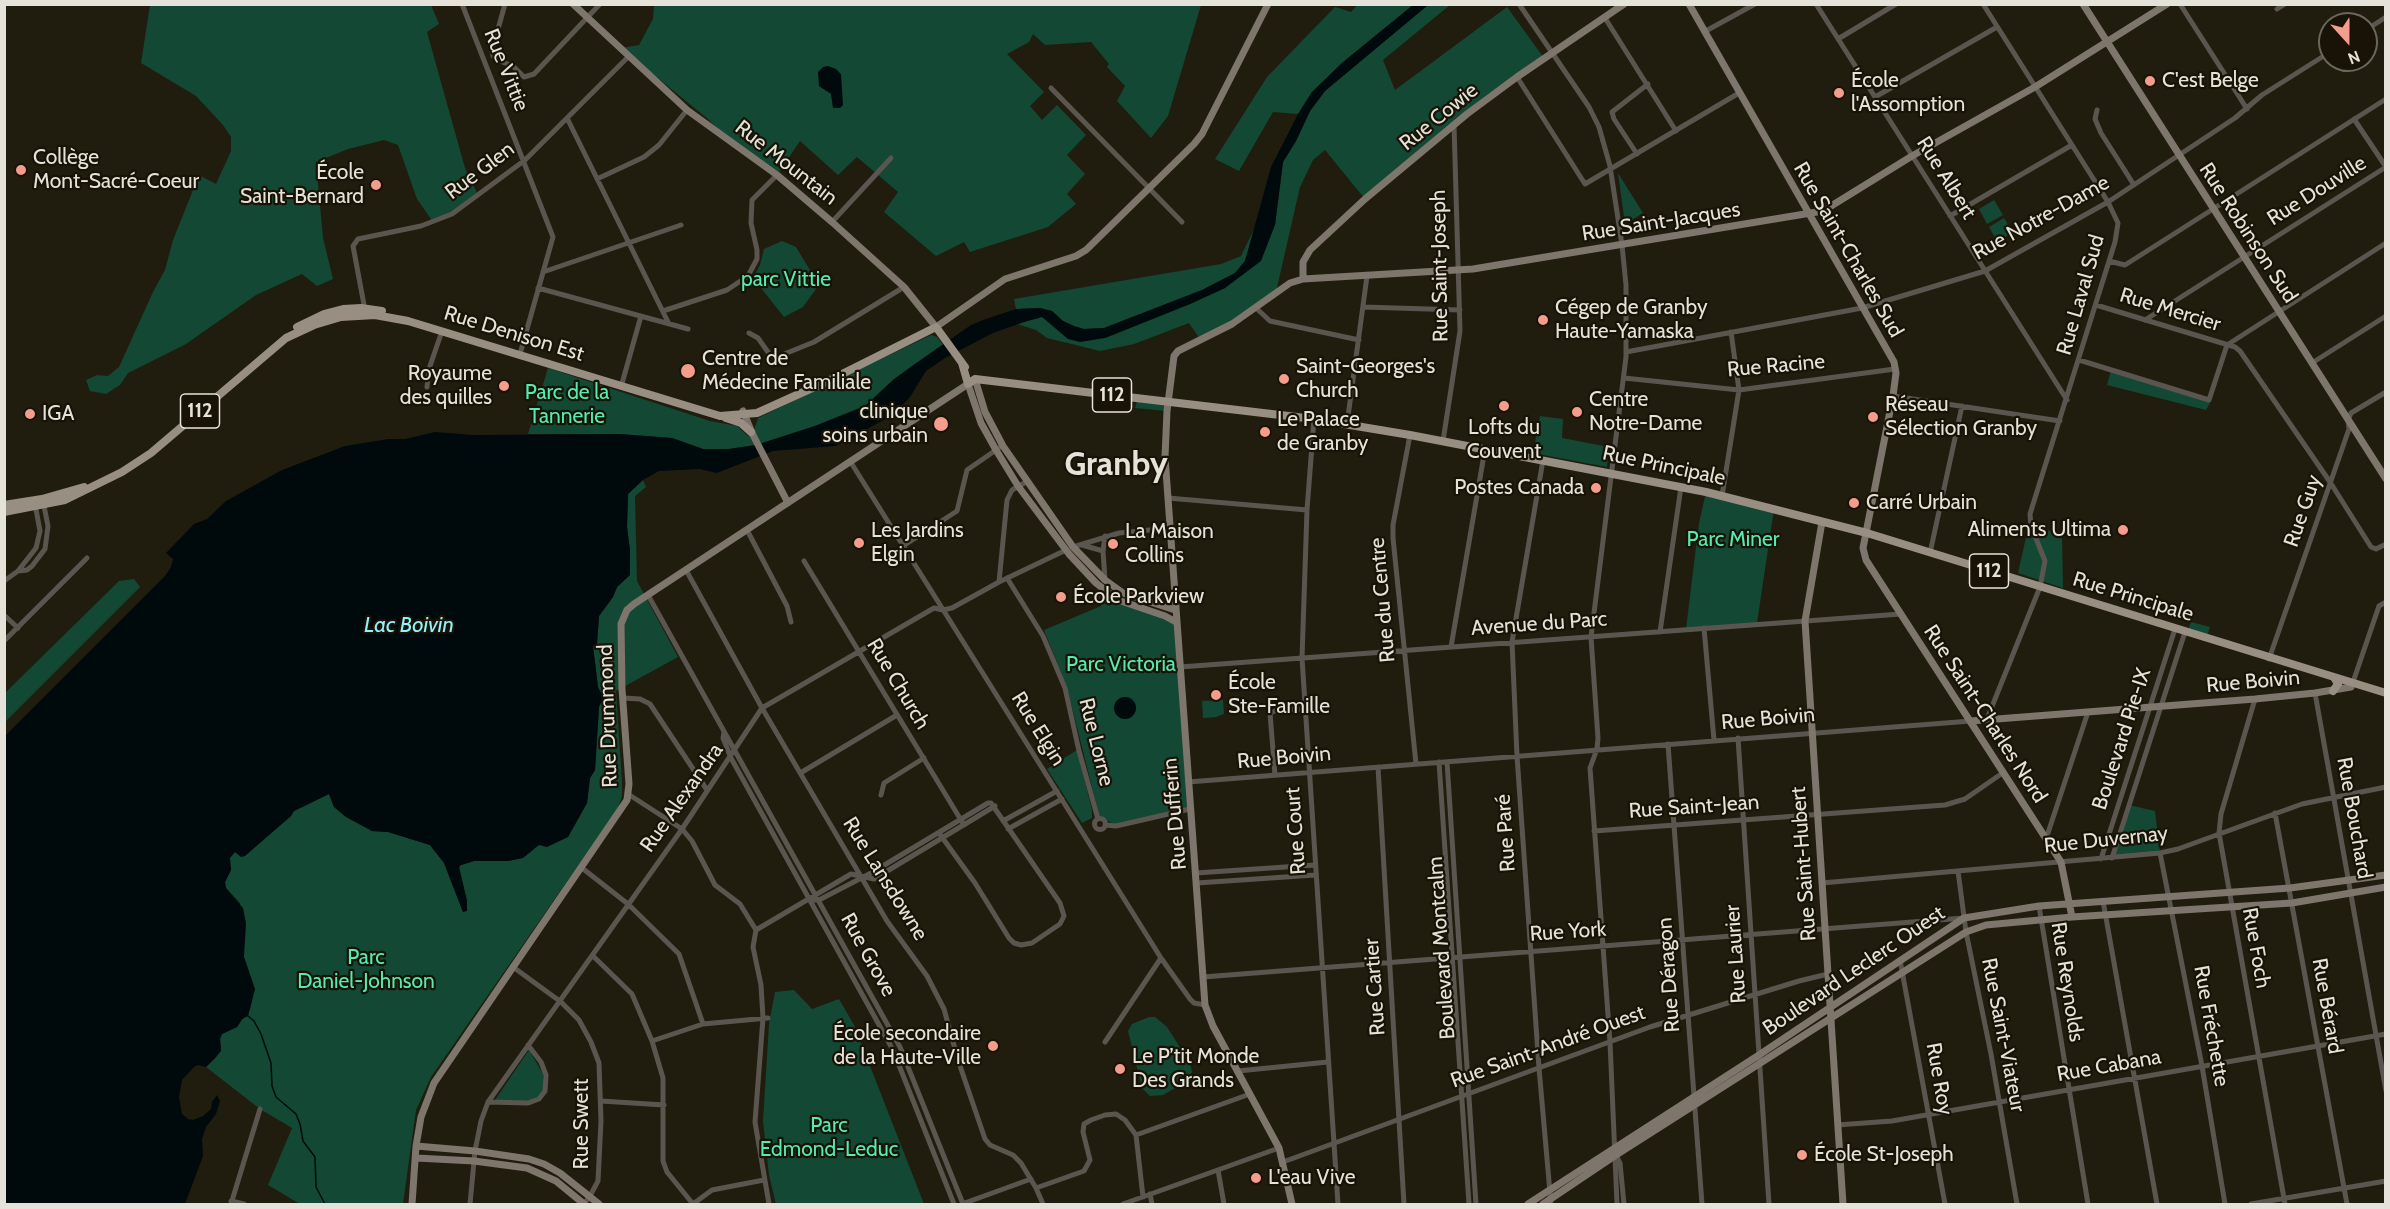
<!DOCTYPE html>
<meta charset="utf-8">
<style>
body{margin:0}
#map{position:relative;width:2390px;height:1209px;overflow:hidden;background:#211d0e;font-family:Cabin,sans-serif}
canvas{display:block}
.frame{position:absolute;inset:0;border:6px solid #e5e3d9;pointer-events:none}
.north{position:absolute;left:2318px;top:12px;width:60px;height:60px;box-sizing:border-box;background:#181306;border:2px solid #6a665a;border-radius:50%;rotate:159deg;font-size:16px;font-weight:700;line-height:24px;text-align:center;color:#e5e3d9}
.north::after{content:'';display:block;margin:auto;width:21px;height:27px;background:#f49d8d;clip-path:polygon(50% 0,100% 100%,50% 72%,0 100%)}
</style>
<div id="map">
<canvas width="2390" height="1209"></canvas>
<div class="frame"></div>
<div class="north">N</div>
</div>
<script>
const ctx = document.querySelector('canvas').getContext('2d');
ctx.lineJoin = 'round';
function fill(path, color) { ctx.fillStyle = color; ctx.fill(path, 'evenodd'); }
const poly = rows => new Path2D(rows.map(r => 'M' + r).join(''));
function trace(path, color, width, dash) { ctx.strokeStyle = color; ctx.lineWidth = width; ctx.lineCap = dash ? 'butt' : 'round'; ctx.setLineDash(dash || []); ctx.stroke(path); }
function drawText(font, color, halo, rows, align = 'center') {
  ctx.font = font + ' Cabin,sans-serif'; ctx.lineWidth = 4.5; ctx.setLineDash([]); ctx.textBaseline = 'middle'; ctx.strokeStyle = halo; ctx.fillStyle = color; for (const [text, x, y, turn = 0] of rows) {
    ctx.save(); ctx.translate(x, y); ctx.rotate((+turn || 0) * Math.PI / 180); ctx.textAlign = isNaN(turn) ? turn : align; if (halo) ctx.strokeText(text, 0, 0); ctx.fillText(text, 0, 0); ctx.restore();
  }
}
const green = poly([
 [150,5,431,5,439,24,427,32,465,168,479,197,433,222,417,199,398,145,384,140,348,149,316,162,323,238,333,279,317,286,302,274,256,295,186,344,128,373,120,385,106,394,90,391,86,380,97,375,108,376,119,367,153,292,165,270,173,240,199,175,216,184,231,151,231,137,223,125,196,96,141,63],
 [654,5,1201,5,1168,116,1151,138,1117,101,1125,86,1107,67,1109,64,1091,42,1045,45,1033,34,1029,42,1007,54,1044,92,1030,106,1042,120,1057,105,1086,135,1067,155,1085,174,1067,194,1076,204,1048,227,970,252,964,242,936,256,884,212,898,192,857,157,838,175,800,141,777,175,730,141,708,119,621,48,639,45,653,19],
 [1357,5,1413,5,1342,63,1312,92,1298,114,1273,112,1239,171,1215,159,1267,77,1335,7,1351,12],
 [1428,5,1450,5,1383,60,1395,90,1507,7,1544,58,1517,77,1365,199,1325,150,1313,160,1300,187,1276,292,1256,308,1200,339,1189,323,1134,344,1100,351,1047,338,1036,330,1017,324,1042,317,1053,325,1105,338,1190,304,1225,288,1275,225,1283,162,1296,141,1310,111,1325,91],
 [1618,173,1643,213,1625,224],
 [1994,200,2003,215,1987,224,1979,209],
 [2004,218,2013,233,1997,241,1989,227],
 [1256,225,1245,261,1235,273,1202,290,1104,328,1083,329,1074,326,1063,321,1052,311,1040,308,1016,309,1014,299,1221,264,1241,256],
 [782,241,796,247,819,285,803,307,784,317,753,278,760,265,764,249],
 [931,335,937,337,944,346,895,379,865,406,815,426,756,445,729,449,703,449,672,438,619,434,528,434,548,368,710,421,737,426,748,436,753,433,758,418],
 [2111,370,2211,401,2206,410,2107,385],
 [1138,398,1168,402,1167,411,1135,408],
 [1540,416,1563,419,1562,438,1609,447,1607,467,1533,453],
 [643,480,646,487,635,496,637,581,678,657,616,691,622,782,622,796,618,808,431,1077,416,1110,403,1204,300,1204,268,1185,292,1128,260,1109,206,1067,216,1057,221,1047,220,1039,222,1034,237,1027,250,1009,252,1001,253,984,244,957,240,903,226,888,225,882,231,870,229,858,235,852,245,855,291,816,294,811,329,794,334,807,346,817,372,831,388,832,430,845,444,863,463,912,467,901,459,867,461,865,474,861,508,861,522,858,539,844,550,844,568,837,587,803,590,778,595,770,599,707,603,698,598,687,593,646,597,643,599,616,613,597,617,587,630,575,630,550,627,527,628,494],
 [1706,492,1774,509,1757,623,1686,629,1699,523],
 [2029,524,2062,535,2063,588,2018,573],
 [134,579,140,587,5,722,5,693,119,581],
 [1097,587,1176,622,1190,809,1116,826,1099,815,1067,687,1044,630,1101,606],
 [2191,622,2210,627,2207,636,2188,630],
 [1223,700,1224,714,1216,717,1203,718,1202,701],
 [1077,750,1092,810,1092,818,1082,823,1047,769],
 [2129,805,2155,811,2160,853,2112,858],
 [794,990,812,1009,839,999,854,1025,924,1204,776,1204,769,1175,763,1121,769,1024,775,992],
 [1149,1017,1155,1017,1167,1027,1190,1063,1192,1072,1188,1081,1163,1095,1150,1096,1142,1088,1128,1031,1132,1024],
 [529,1050,543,1074,543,1097,531,1105,493,1103]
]);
const water = poly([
 [1413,5,1428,5,1325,91,1310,111,1296,141,1283,162,1275,225,1261,261,1225,288,1190,304,1105,338,1080,342,1068,339,1042,317,1027,321,993,333,945,358,926,371,910,397,893,415,836,446,773,451,717,473,700,469,659,471,643,480,628,494,627,527,630,550,630,575,617,587,613,597,599,616,597,644,593,646,598,687,603,698,599,707,595,770,590,778,587,803,568,837,547,847,539,845,523,858,508,861,474,861,461,865,459,867,467,901,467,911,463,912,444,863,430,845,388,832,372,831,346,817,334,807,329,794,294,811,291,816,245,856,241,857,235,852,230,858,231,870,225,882,226,888,243,908,246,923,244,957,255,989,248,1016,242,1019,237,1027,222,1034,220,1039,221,1051,216,1057,206,1067,198,1065,194,1067,182,1080,179,1097,182,1114,188,1119,193,1120,203,1116,211,1109,212,1102,217,1095,220,1101,216,1114,206,1127,202,1139,203,1156,185,1204,5,1204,5,736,165,576,171,567,173,559,166,553,194,524,207,519,226,501,282,470,345,446,388,439,405,439,435,432,473,435,619,434,672,438,703,449,729,449,756,445,815,426,865,406,894,379,919,361,971,325,983,320,1016,309,1040,308,1052,311,1063,321,1074,326,1084,329,1104,328,1202,290,1235,273,1245,261,1271,167,1298,114,1312,92,1342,63],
 [828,66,836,69,841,74,843,105,840,108,833,108,831,94,819,86,818,72,823,67],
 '1114 708a11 11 0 1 1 22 0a11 11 0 1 1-22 0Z'
]);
const stream = poly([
 [248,1016,254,1021,261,1034,271,1063,272,1086,276,1097,296,1114,300,1124,303,1141,315,1157,316,1187,325,1204]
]);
const street = poly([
 [462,4,553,237,520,354],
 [505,4,492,51,493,56,497,60,513,66,524,77,534,74,600,4],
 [1519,4,1589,107,1599,127,1610,166,1622,245,1626,285,1626,357,1591,637,1598,738,1597,749,1590,768,1610,1042,1617,1204],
 [1816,4,2067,400],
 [1983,4,2108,202,2118,223,2115,242,2030,514,2031,526,2045,561,2040,587,1987,719],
 [2180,4,2247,109],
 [2277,9,2285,4],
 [1605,18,1676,131],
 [2366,30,2386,17],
 [1704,32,1755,4],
 [1838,39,1896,4],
 [1517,77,1585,184,1739,93],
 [1051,88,1182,222],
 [1875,97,1997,27],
 [2097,110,2095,119,2101,133,2134,185],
 [567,118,669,324],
 [2354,119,2386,167],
 [1637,154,1614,119,1612,112,1648,84],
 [597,179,644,157,659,145,687,110],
 [1950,216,2072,145],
 [832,222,891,158],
 [2109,261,2125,265,2386,99],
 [543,272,681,225],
 [538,288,688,329],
 [2096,305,2235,347,2240,351,2330,482,2371,547,2376,549,2386,544],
 [1363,307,1460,310],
 [1256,308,1270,321,1359,340],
 [365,310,353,246,358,239,421,226,452,214,525,160,628,57],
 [663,311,727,290,748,276,757,259,757,250,751,223,752,200,777,175],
 [2145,320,2386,167],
 [749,333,758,338,770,355,777,357,814,342,904,287],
 [2227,345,2386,243],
 [1626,352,1862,308,1985,271,2108,202,2235,118,2262,95,2330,52],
 [2079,360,2209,400,2227,345],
 [2312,363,2386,316],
 [1624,378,1739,390,1895,369],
 [427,387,429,369,442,331],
 [621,387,641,316],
 [1893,396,2060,421],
 [1314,419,1307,510,1302,658,1338,1204],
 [1347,424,1367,276],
 [1410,435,1393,525,1393,538,1416,764],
 [1443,441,1460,331,1454,125],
 [1543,460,1512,642,1517,756,1539,1068,1551,1204],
 [850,461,1161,958,1190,999,1194,1003,1205,1005],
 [1722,496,1739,390,1731,332],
 [1168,498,1307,510],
 [747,530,787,606,791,622],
 [1082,545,1103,551],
 [903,546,957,511,967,470,999,448],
 [1073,547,1119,533,1170,528],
 [1930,553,1962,406],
 [804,561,964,825],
 [686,570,762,708,887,921,927,976,944,1009,958,1060,985,1139,990,1145,1013,1155,1021,1163,1036,1188,1043,1204],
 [18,571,27,570,32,566,45,549,48,526,43,501],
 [1007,578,1043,636,1065,688,1079,751,1098,819],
 [1105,580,1103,551,1105,536],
 [4,581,18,571,36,548,40,531,35,504],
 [999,582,1007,500,1012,490,1026,482],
 [648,595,900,1047,963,1204],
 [4,615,18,628],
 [1704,628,1714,740],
 [1660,632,1681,487],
 [4,641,87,558],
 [1451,647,1485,449],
 [2269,659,2349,429,2348,420,2351,413,2386,392],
 [1180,667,1901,614],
 [2352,685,2379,606,2386,602],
 [2315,693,2386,1091],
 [623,698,640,699,650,704,707,790],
 [2255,699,2221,814,2219,833,2285,1204],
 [724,732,723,738,731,758,893,1050,954,1204],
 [1738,738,1769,1204],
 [1668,744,1702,1204],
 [1439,762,1469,1204],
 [1447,762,1476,1204],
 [1378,767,1404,1204],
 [802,772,897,715],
 [1275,775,1270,713,1277,710,1306,709],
 [1188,782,1971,721],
 [628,794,682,829,692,841,715,885,740,904,756,930,753,947,761,985,763,1018,755,1122,769,1204],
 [881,795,884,783,924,758],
 [2275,813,2347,1204],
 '1094.5 824a5.5 5.5 0 1 1 11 0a5.5 5.5 0 1 1-11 0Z',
 [1003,821,1057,791],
 [1105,825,1116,826,1190,809],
 [1008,829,1062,799],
 [1594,831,1945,805,1965,799,2004,772],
 [2046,839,2088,712],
 [2160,853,2202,1066,2225,1204],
 [2112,858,2185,632],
 [2101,859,2175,629],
 [582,868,628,904,679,954,703,1024],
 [1958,871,1966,932,1991,1054,2017,1204],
 [1196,873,1315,865],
 [1197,883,1315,875],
 [1822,883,2160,853,2178,849,2302,804,2386,787],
 [810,900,819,900,871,873,988,803,991,803,1060,903,1064,916,1060,924,1032,943,1021,945,1014,943,1009,938,975,883,939,833],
 [2103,901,2157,1204],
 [2039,906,2088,1204],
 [756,930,851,874,874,879,995,806],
 [593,956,632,994,652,1041,663,1078,663,1161,667,1172,693,1204],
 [1900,960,1945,1204],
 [513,967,561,1002,579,1020,591,1042,599,1063,601,1121,598,1181,590,1196,584,1204],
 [1203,977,1964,918],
 [652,1041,703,1024,768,1018],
 [1105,1042,1161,958],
 [1238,1071,1328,1062],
 [601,1101,664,1105],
 [488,1102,528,1103,539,1099,545,1091,546,1075,541,1062,528,1045],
 [1837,1125,1892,1121,2386,1034],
 [1617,1157,1620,1163,1624,1204],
 [1283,1162,1650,1027,1799,981,1828,974],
 [1218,1170,1224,1204],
 [1036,1188,1084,1171,1090,1160,1083,1132,1084,1124,1091,1120,1105,1115,1116,1114,1125,1120,1136,1135],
 [1150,1194,1152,1204],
 [1143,1197,1136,1135,1250,1094],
 [231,1201,244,1204],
 [231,1204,260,1109],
 [470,1204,475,1151,481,1121,488,1102,682,829,762,708,934,608,943,610,952,608,999,582,1066,550],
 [693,1204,712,1190,764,1180],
 [962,1204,1031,1179],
 [1123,1204,1279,1148],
 [2251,1204,2386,1181]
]);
const secondary = poly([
 [573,4,687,110,777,175,832,222,904,287,936,327,1005,279,1076,256,1086,250,1194,144,1202,134,1268,4],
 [1689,4,1894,362,1896,373,1893,396,1863,548,1866,560,2061,862,2072,917],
 [2083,4,2386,479],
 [1303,279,1303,262,1310,250,1365,199,1467,114,1517,77,1624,4],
 [975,379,985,412,1003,446,1073,547,1105,580,1123,593,1175,610],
 [743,411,753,435,788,503],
 [1822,522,1805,621,1843,1204],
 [1971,721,2255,699,2315,693,2351,687],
 [416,1146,475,1151,529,1159,544,1164,560,1173,599,1204],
 [416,1158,474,1161,527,1168,556,1181,584,1204],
 [412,1204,416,1146,421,1117,434,1083,627,800,629,784,622,689,621,624,627,610,634,604,968,384,981,423,996,450,1018,486,1069,554,1096,583,1118,600,1165,616,1176,622],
 [1292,1204,1279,1148,1213,1026,1205,1005,1165,457,1167,411,1174,356,1178,351,1232,324,1290,283,1303,279,1473,269,1823,211,1912,156,2035,87,2167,4],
 [1528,1204,1759,1055,1964,918,2039,906,2290,888,2386,875],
 [1543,1204,1616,1155,1966,932,1986,925,2072,917,2292,903,2386,887]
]);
const primary = poly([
 [297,327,324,314,343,309,361,308,382,311],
 [962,363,968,384,975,379,1314,419,1410,435,1706,492,1867,533,2386,693],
 [726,418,741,423,751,432],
 [4,505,42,499,84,487],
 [4,512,65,500,122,472,151,453,286,338,314,325,341,317,375,315,408,321,720,416,757,413,830,380,936,327,965,367],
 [2333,691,2338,684,2335,679]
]);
const markers = [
 [2150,81,6,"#f49d8d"],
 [1839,93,6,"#f49d8d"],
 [21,170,6,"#f49d8d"],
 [376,185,6,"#f49d8d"],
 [1543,320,6,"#f49d8d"],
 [688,371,8,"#f49d8d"],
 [1284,379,6,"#f49d8d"],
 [504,386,6,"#f49d8d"],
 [1504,406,6,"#f49d8d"],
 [1577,412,6,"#f49d8d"],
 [30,414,6,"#f49d8d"],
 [1873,417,6,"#f49d8d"],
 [941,424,8,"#f49d8d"],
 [1265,432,6,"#f49d8d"],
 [1596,488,6,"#f49d8d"],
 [1854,503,6,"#f49d8d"],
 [2123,530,6,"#f49d8d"],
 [859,543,6,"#f49d8d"],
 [1113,544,6,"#f49d8d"],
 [1061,597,6,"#f49d8d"],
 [1216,695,6,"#f49d8d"],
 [993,1046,6,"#f49d8d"],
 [1120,1069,6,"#f49d8d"],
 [1802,1155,6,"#f49d8d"],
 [1256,1178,6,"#f49d8d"]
];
const shields = [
 [1112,395,39],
 [200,411,39],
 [1989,571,39]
];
const shieldNames = [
 ["112",1112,395],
 ["112",200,411],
 ["112",1989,571]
];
const streetNames = [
 ["Rue Vittie",506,70,68],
 ["Rue Cowie",1439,117,-39],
 ["Rue Mountain",786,163,38],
 ["Rue Glen",480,171,-37],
 ["Rue Albert",1946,178,58],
 ["Rue Douville",2317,191,-32],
 ["Rue Notre-Dame",2041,218,-29],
 ["Rue Saint-Jacques",1661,222,-9],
 ["Rue Robinson Sud",2248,233,57],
 ["Rue Saint-Charles Sud",1848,250,60],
 ["Rue Saint-Joseph",1440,266,-91],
 ["Rue Laval Sud",2081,295,-74],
 ["Rue Mercier",2170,310,17],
 ["Rue Denison Est",514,334,17],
 ["Rue Racine",1776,366,-5],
 ["Rue Principale",1664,466,12],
 ["Rue Guy",2303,511,-71],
 ["Rue Principale",2133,597,17],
 ["Rue du Centre",1383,600,-95],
 ["Avenue du Parc",1539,624,-4],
 ["Rue Boivin",2253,682,-5],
 ["Rue Church",898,684,59],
 ["Rue Saint-Charles Nord",1985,714,57],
 ["Rue Drummond",608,716,-92],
 ["Rue Boivin",1768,719,-5],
 ["Rue Elgin",1038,729,58],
 ["Boulevard Pie-IX",2122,739,-72],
 ["Rue Lorne",1096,742,76],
 ["Rue Boivin",1284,758,-5],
 ["Rue Alexandra",682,798,-55],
 ["Rue Saint-Jean",1694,807,-4],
 ["Rue Dufferin",1175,814,-95],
 ["Rue Bouchard",2354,818,80],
 ["Rue Court",1296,831,-94],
 ["Rue Paré",1506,833,-94],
 ["Rue Duvernay",2106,840,-6],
 ["Rue Saint-Hubert",1804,864,-94],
 ["Rue Lansdowne",885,879,58],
 ["Rue York",1568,932,-4],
 ["Boulevard Montcalm",1442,948,-94],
 ["Rue Foch",2256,948,80],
 ["Rue Laurier",1736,954,-94],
 ["Rue Grove",868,955,61],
 ["Boulevard Leclerc Ouest",1854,971,-34],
 ["Rue Déragon",1669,975,-94],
 ["Rue Reynolds",2067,982,81],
 ["Rue Cartier",1375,987,-94],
 ["Rue Bérard",2327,1006,80],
 ["Rue Fréchette",2211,1026,80],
 ["Rue Saint-Viateur",2003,1035,79],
 ["Rue Saint-André Ouest",1548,1047,-20],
 ["Rue Cabana",2109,1066,-10],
 ["Rue Roy",1939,1079,80],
 ["Rue Swett",582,1124,-90]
];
const poiNames = [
 ["École",1851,81],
 ["l'Assomption",1851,105],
 ["C'est Belge",2162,81],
 ["Collège",33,158],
 ["Mont-Sacré-Coeur",33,182],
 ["École",364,173,"right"],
 ["Saint-Bernard",364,197,"right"],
 ["Cégep de Granby",1555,308],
 ["Haute-Yamaska",1555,332],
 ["Centre de",702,359],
 ["Médecine Familiale",702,383],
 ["Saint-Georges's",1296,367],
 ["Church",1296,391],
 ["Royaume",492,374,"right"],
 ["des quilles",492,398,"right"],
 ["Centre",1589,400],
 ["Notre-Dame",1589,424],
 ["Réseau",1885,405],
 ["Sélection Granby",1885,429],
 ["clinique",928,412,"right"],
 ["soins urbain",928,436,"right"],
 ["IGA",42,414],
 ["Le Palace",1277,420],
 ["de Granby",1277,444],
 ["Lofts du",1504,428,"center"],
 ["Couvent",1504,452,"center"],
 ["Postes Canada",1584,488,"right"],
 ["Carré Urbain",1866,503],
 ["Aliments Ultima",2111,530,"right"],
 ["Les Jardins",871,531],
 ["Elgin",871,555],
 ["La Maison",1125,532],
 ["Collins",1125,556],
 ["École Parkview",1073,597],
 ["École",1228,683],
 ["Ste-Famille",1228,707],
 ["École secondaire",981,1034,"right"],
 ["de la Haute-Ville",981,1058,"right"],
 ["Le P’tit Monde",1132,1057],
 ["Des Grands",1132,1081],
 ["École St-Joseph",1814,1155],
 ["L'eau Vive",1268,1178]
];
const parkNames = [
 ["parc Vittie",786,280],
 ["Parc de la",567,393],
 ["Tannerie",567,417],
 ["Parc Miner",1733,540],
 ["Parc Victoria",1121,665],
 ["Parc",366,958],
 ["Daniel-Johnson",366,982],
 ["Parc",829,1126],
 ["Edmond-Leduc",829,1150]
];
const waterNames = [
 ["Lac Boivin",409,626]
];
const townNames = [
 ["Granby",1116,465]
];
fill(green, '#124834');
fill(water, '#000a0c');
trace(stream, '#000a0c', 1.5);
trace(street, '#5b554f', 5);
trace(secondary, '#7e756c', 7);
trace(primary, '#998e82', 8);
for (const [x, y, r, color] of markers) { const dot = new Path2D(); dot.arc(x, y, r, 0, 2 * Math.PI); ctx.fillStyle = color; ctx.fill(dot); trace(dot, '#181306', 2); }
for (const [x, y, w] of shields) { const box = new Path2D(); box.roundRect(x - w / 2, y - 17, w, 34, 4.5); ctx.fillStyle = '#181306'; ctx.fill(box); trace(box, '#e5e3d9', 1.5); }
drawText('bold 20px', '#e5e3d9', null, shieldNames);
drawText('21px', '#e5e3d9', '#181306', streetNames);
drawText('21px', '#e5e3d9', '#181306', poiNames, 'left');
drawText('21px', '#54ecb3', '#181306', parkNames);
drawText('italic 22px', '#92f2fc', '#181306', waterNames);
drawText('bold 33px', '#e5e3d9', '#181306', townNames);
</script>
